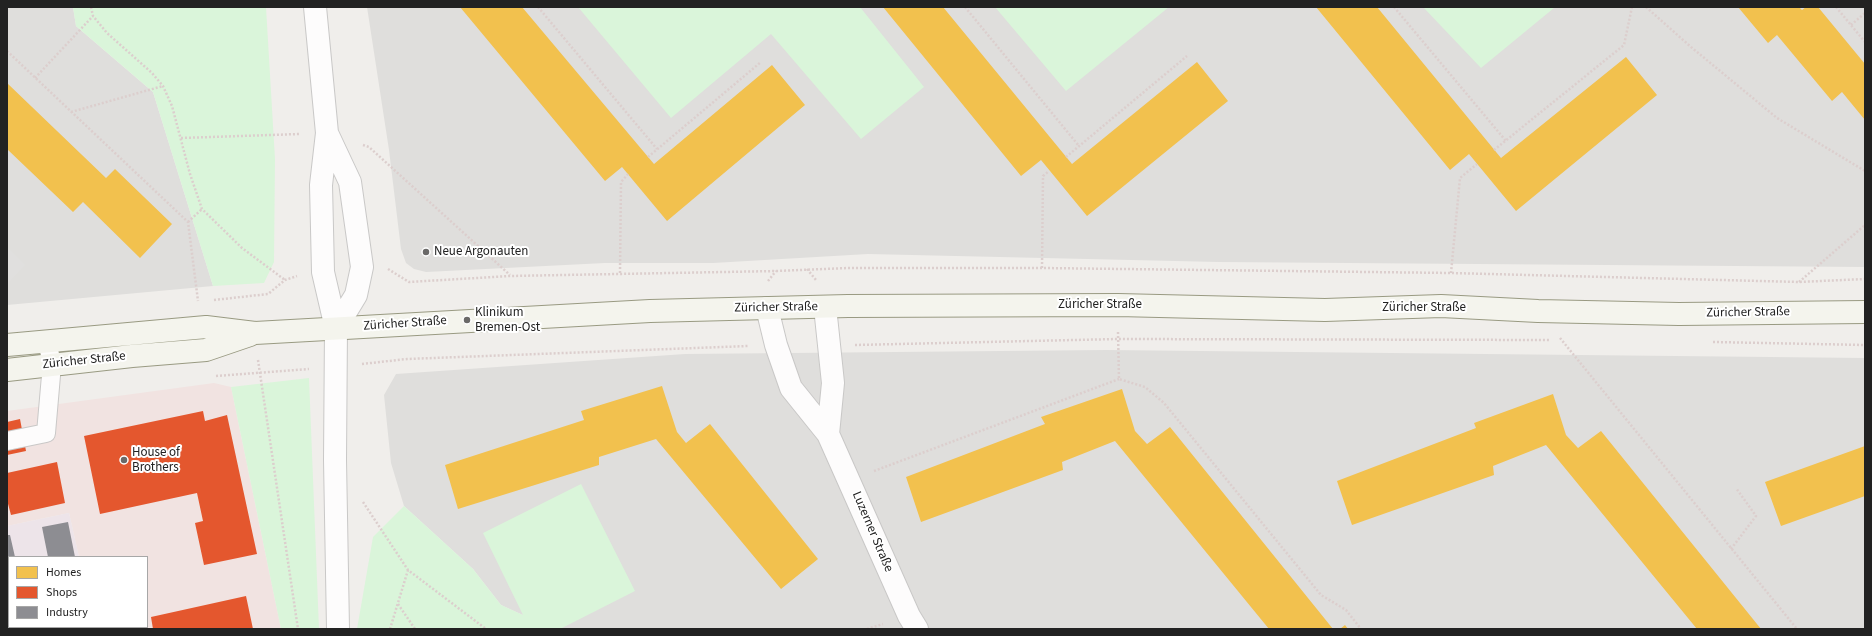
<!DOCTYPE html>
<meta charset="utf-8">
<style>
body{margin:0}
#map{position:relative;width:1872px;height:636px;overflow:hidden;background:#f0eeeb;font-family:"Source Sans 3",sans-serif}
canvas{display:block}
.frame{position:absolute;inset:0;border:8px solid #222;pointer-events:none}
.legend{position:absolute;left:8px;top:556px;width:140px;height:72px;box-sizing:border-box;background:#fff;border:1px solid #a7a7a7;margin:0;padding:5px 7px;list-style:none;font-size:12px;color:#222}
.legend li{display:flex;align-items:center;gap:8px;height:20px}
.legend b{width:20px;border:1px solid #a7a7a7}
</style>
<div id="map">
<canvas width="1872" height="636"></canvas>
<div class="frame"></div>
<ul class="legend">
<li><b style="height:11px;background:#f2c14e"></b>Homes</li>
<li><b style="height:11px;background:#e4572e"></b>Shops</li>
<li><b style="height:11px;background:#8d8d92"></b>Industry</li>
</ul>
</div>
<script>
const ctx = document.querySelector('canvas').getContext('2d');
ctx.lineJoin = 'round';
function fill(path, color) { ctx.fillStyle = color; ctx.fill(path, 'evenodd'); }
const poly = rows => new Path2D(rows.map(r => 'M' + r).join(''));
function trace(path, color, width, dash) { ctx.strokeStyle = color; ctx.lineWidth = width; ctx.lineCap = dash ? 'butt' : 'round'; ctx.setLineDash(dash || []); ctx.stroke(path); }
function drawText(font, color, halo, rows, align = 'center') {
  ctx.font = font + ' "Source Sans 3",sans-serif'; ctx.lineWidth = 4; ctx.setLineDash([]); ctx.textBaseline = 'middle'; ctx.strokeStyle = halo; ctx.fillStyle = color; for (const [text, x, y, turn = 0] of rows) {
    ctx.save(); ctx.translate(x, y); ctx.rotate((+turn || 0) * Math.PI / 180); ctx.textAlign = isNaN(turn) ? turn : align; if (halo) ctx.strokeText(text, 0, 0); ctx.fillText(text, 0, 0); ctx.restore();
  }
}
const residential = poly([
 [7,7,73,7,76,26,153,92,213,286,7,305],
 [367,7,1865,7,1865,267,1219,262,868,254,713,263,605,263,426,272,414,269,406,263,401,249,389,150],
 [1106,350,1865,358,1865,629,545,629,542,624,501,605,473,569,404,506,391,463,384,395,396,374,685,354]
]);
const commercial = poly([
 [214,383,231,387,281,629,94,629,93,627,147,627,147,557,79,557,69,513,7,526,7,411]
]);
const industrial = poly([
 [69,513,79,557,9,557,9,627,93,627,94,629,7,629,7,526]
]);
const park = poly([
 [73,7,266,7,275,159,274,262,264,283,213,286,153,92,76,26],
 [578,7,860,7,924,87,861,139,771,34,671,118],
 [995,7,1169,7,1066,91],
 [1423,7,1554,7,1554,8,1481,68],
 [309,378,319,629,281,629,231,387],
 [581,484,635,591,560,629,357,629,373,537,404,506,473,569,501,605,523,615,483,533]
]);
const parking = poly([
 [7,247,25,265,7,284]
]);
const homes = poly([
 [460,7,522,7,654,164,772,65,805,105,667,221,622,167,605,181],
 [883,7,943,7,1072,164,1197,62,1228,101,1087,216,1041,160,1021,176],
 [1316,7,1377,7,1501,158,1626,57,1657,95,1516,211,1469,154,1450,170],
 [1738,7,1799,7,1802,10,1806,7,1818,7,1865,64,1865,120,1842,92,1832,101,1777,35,1768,43],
 [7,83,106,178,115,169,172,224,140,258,83,202,73,212,7,149],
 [662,386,677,432,686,443,710,424,818,559,781,589,656,439,599,457,599,465,458,509,445,465,584,420,581,411],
 [1122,389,1135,431,1147,444,1170,427,1333,629,1269,629,1115,441,1062,462,1063,470,921,522,906,477,1045,424,1041,417],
 [1553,394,1566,435,1578,448,1601,431,1761,629,1697,629,1546,445,1493,466,1494,475,1352,525,1337,481,1476,428,1474,423],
 [1865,446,1865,496,1781,526,1765,482],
 [1345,625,1348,629,1340,629]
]);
const shops = poly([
 [203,411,205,421,227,415,257,554,204,565,195,523,203,521,197,493,100,514,84,436],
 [20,419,26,451,7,455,7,422],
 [57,462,65,503,11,515,7,500,7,473],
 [246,596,253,629,153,629,151,617]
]);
const industry = poly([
 [68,522,75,557,48,557,42,527],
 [7,535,10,535,15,557,9,557,9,604,7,604]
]);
const path = poly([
 [91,7,93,16,107,33,152,73,163,86,172,106,190,174,202,209,242,248,285,280],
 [538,7,657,149],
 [965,7,1079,146],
 [1394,7,1506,141],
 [1646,7,1691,47,1777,118,1865,171],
 [1836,7,1865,42],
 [1851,25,1865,13],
 [7,51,188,222,198,301],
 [35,78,93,16],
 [71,112,163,86],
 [181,138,300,134],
 [363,145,369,147,510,275],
 [1494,150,1624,45,1632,7],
 [648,157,761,62],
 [1066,157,1187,56],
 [188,222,202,209],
 [1042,268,1043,176,1049,171],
 [388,269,409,282,510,276,777,271,847,268,1042,268,1451,273,1799,282,1865,279],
 [807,269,816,280],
 [620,273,621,182,628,174],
 [1451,273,1460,178,1477,164],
 [768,281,776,271],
 [1799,282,1865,225],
 [214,300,268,294,285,280,297,276],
 [1118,332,1119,379,1145,387,1164,403,1321,595,1346,610,1361,629],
 [1560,338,1797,629],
 [1713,342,1865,345],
 [855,345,1118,339,1550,340],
 [258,360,298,629],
 [362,364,407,359,748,346],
 [216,376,309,369],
 [874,471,1119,379],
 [363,502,408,570,486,629],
 [1731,549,1756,516,1736,488],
 [398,604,415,629],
 [390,629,408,570],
 [867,629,883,624]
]);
const service = poly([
 [7,441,46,433,52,364,47,341]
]);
const minor = poly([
 [825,307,833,383,828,434],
 [767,308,776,345,791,388,828,434,909,616,917,629],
 [336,328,335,460,338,629]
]);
const tertiary = poly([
 [315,7,327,133,321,185,323,272,336,328],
 [327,133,350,182,362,267,356,295,336,328]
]);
const secondary = poly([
 [7,345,206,327,255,333,650,311,848,306,1118,305,1325,310,1441,306,1538,311,1679,314,1865,312],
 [7,370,132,356,206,350,250,335]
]);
const markers = [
 [426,252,4,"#6a6968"],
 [467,320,4,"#6a6968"],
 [124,460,4,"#6a6968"]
];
const poiNames = [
 ["Neue Argonauten",434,252],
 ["Klinikum",475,313],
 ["Bremen-Ost",475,328],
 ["House of",132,453],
 ["Brothers",132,468]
];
const streetNames = [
 ["Züricher Straße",1100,305],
 ["Züricher Straße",776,308,-1],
 ["Züricher Straße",1424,308],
 ["Züricher Straße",1748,313,-1],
 ["Züricher Straße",405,324,-4],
 ["Züricher Straße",84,361,-6],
 ["Luzerner Straße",872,532,67]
];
fill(residential, '#dfdedc');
fill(commercial, '#f1e3e1');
fill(industrial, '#ede4e9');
fill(park, '#daf5da');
fill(parking, '#e0dfde');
fill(homes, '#f2c14e');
fill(shops, '#e4572e');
fill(industry, '#8d8d92');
trace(service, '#c9c8c7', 20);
trace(minor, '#c9c8c7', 24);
trace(tertiary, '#c9c8c7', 24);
trace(secondary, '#999a82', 24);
trace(path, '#dccecd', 2.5, [2, 2]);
trace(service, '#fdfcfc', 18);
trace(minor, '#fdfcfc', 22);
trace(tertiary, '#fdfcfc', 22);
trace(secondary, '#f4f4ed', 22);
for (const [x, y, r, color] of markers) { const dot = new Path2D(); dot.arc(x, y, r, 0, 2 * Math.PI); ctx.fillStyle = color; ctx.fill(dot); trace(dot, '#fff', 1.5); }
drawText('13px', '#222', '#fff', poiNames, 'left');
drawText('13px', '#222', '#fff', streetNames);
</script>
